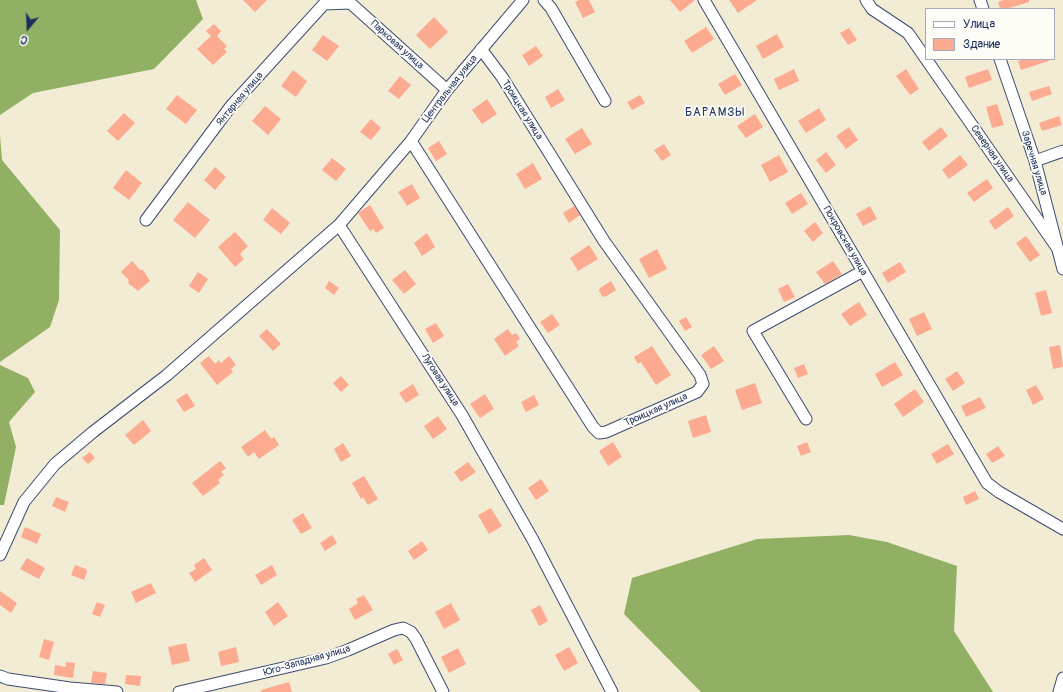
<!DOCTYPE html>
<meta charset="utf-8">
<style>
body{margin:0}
#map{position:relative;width:1063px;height:692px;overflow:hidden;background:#f3ecd5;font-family:Pangolin,sans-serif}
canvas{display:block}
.legend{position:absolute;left:925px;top:8px;width:130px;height:52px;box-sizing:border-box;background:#fdfcf7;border:1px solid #a3aaba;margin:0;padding:5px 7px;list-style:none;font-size:12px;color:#1b2f5e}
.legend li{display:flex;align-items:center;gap:8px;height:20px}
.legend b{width:20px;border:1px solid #a3aaba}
.north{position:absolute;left:8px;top:8px;width:40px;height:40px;-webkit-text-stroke:3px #fdfcf7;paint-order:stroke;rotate:199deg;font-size:11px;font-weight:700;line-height:16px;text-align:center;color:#1b2f5e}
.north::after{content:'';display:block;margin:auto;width:14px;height:18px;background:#1b2f5e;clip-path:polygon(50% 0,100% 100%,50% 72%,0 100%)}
</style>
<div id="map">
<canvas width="1063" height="692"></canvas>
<ul class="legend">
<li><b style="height:5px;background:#fff"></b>Улица</li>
<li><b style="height:11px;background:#fcaa90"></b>Здание</li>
</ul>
<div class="north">С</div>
</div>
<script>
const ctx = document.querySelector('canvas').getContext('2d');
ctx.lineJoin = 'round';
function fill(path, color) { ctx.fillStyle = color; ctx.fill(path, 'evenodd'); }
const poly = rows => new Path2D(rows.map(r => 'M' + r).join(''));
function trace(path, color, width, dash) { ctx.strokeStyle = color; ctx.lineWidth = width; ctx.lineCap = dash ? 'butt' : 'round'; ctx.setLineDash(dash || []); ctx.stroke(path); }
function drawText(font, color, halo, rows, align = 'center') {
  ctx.font = font + ' Pangolin,sans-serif'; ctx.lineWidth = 3.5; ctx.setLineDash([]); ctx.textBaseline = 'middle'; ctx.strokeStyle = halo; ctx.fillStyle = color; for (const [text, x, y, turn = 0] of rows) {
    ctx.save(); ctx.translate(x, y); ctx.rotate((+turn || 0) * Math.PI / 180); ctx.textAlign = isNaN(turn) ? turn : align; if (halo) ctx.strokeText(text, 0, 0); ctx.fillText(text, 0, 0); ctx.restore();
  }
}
const forest = poly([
 [0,0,196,0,203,19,154,69,33,93,0,115],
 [0,135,2,160,60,230,59,300,50,327,0,362],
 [0,365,28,378,35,392,9,422,16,447,4,505,0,505],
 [849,535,887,542,957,566,954,631,993,692,701,692,624,614,632,578,757,539]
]);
const building = poly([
 [243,0,267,0,255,12],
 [579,0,589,0,595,12,583,18,575,2],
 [670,0,695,0,680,12],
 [729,0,757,0,738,13],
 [1004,0,1029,0,1029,2,1006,9,1000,9,998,2],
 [434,17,448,32,430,49,416,35],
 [214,24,221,31,217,36,227,46,224,49,227,52,213,65,197,49,211,36,206,31],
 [706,27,714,39,692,53,684,41],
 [849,28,857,40,848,45,840,33],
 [777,34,784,47,763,59,756,46],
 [323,35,339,46,327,61,312,50],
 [536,46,543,56,529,66,522,55],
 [1025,59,1049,59,1049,61,1021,70,1018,61],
 [794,69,799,81,779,90,774,79],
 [906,69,919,89,910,95,896,76],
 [988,69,992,80,969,88,965,77],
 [293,70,307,81,296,97,281,86],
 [735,74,742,85,725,95,718,84],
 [400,76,411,85,399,99,388,91],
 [1049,86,1052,94,1032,101,1029,92],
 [558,89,565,100,551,108,545,97],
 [177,95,197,110,186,124,166,109],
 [640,95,645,103,632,110,627,102],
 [487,99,497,114,482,124,472,110],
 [997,104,1004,125,992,128,986,107],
 [265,106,281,119,268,135,252,121],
 [819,108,826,120,806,133,798,121],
 [124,113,135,123,118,141,107,131],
 [755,114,763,127,746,138,737,126],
 [1059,116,1062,125,1042,131,1039,123],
 [371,119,381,128,371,140,360,132],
 [849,127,858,140,846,149,836,136],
 [941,127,948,136,929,151,922,142],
 [582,128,592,144,575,154,565,139],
 [439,141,447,154,436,161,428,148],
 [664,144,671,155,662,161,654,150],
 [826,152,836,165,826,173,816,160],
 [779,155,788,172,770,182,761,165],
 [960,155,968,165,949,179,942,170],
 [332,158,346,169,336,181,322,170],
 [533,163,542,179,525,189,516,174],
 [215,167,226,177,215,190,204,180],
 [126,170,142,183,129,200,113,188],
 [987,179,993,188,974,202,967,193],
 [412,184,420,198,407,206,398,192],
 [801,193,808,204,792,214,785,203],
 [188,202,210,220,195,238,173,220],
 [370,205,384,228,376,233,373,229,370,231,358,213],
 [574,206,580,215,569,223,563,213],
 [870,206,877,219,863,226,856,214],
 [1008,207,1014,216,995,230,989,221],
 [272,208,290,223,281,234,263,220],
 [815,222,823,233,813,242,804,231],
 [235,232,248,246,240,254,244,259,235,267,218,247],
 [427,233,435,247,422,256,414,243],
 [1026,236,1040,255,1030,262,1016,243],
 [589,245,598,259,578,271,570,258],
 [657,249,667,269,649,278,639,259],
 [132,261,140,270,143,270,150,281,138,291,128,283,129,280,121,272],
 [833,261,842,274,825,284,816,272],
 [900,262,906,272,888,283,882,273],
 [405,270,416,284,404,294,392,280],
 [198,272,208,279,199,293,189,286],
 [329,281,339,288,334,295,325,288],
 [611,281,616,290,605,297,602,296,599,291,600,288],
 [788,284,795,297,784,302,778,289],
 [1046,290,1052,313,1041,316,1035,293],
 [859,302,867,315,850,326,841,314],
 [924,312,932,329,917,336,909,319],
 [552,314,560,325,548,333,540,322],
 [686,317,692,327,685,331,679,321],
 [436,323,444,336,433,343,425,329],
 [267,329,281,344,273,351,259,336],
 [508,329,512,335,516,333,520,339,516,342,519,346,505,356,494,339],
 [1060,345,1063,367,1053,369,1049,347],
 [652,346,671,375,656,385,641,362,638,364,634,357],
 [714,346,724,361,711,369,701,355],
 [209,356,215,364,219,360,221,363,229,356,236,365,231,369,233,372,217,385,200,363],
 [895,362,903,375,882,387,875,374],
 [804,364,808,374,798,378,794,368],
 [957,371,965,383,953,391,945,379],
 [341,376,349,385,341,392,333,383],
 [755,383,762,403,742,410,735,390],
 [413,384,419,395,406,403,399,393],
 [1036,385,1044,399,1033,405,1026,390],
 [915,389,924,402,903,417,894,404],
 [187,393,195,406,184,412,176,400],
 [485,394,494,409,480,418,470,404],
 [534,395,539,405,526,412,521,402],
 [980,397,986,408,966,417,961,406],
 [706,415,711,432,693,438,688,421],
 [438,416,447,429,433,439,424,426],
 [143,420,151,431,134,445,125,435],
 [265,430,271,439,274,437,279,445,259,459,254,452,248,457,241,447],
 [613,442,622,457,608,466,599,451],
 [807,442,811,452,801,456,797,446],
 [343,443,351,456,341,462,334,449],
 [948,444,954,454,937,464,931,454],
 [998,446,1005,456,992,463,986,454],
 [90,452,95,458,88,464,82,458],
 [220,461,226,468,221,472,224,475,218,480,220,483,203,496,192,483],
 [468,462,476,472,461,482,454,472],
 [364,476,378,499,368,505,363,497,361,499,352,483],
 [541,479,549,491,536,500,528,488],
 [975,491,979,499,966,505,963,497],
 [56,497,69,502,65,512,52,506],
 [491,508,502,526,489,534,478,515],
 [303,513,312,528,301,534,292,520],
 [25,527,41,534,37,544,21,537],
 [332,535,337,543,325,551,320,543],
 [422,541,428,550,414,560,408,551],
 [27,558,45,568,39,579,20,569],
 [204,558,212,570,195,582,189,573,196,569,194,565],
 [75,565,86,569,87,572,84,580,71,575],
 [272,565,277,575,261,585,255,575],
 [151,583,156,593,136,603,131,592],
 [0,591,17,603,11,613,0,605],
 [364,595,373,610,355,620,349,609,358,603,356,599],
 [97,602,105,605,100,617,92,614],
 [278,602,288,616,274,626,265,612],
 [451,603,460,620,444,629,435,612],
 [540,605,548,621,539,626,531,610],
 [44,639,54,642,49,660,39,657],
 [186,643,190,661,172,665,168,647],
 [236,647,239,662,221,666,218,652],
 [569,647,578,663,564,671,555,655],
 [458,648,466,664,449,673,441,657],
 [397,649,403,660,394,665,388,654],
 [66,662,75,663,73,678,54,675,55,665,66,667],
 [93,671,107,673,105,684,91,683],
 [126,675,141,676,140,686,125,684],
 [289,682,292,692,261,692,261,690]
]);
const minor = poly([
 [347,0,447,90],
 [544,0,551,8,605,101],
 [704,0,987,483,999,492,1063,529],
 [866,0,872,9,908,33,926,59],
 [980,0,983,9],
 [926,59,1058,249],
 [1000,59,1035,161,1063,269],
 [411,141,593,427,599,433,606,432,697,392,703,384,700,375,604,241,502,77,481,49],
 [1035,161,1063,151],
 [146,220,231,106,324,4,350,3],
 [339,225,462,415,533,540,612,692],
 [806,419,753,331,863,271],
 [0,555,24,502,55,464,93,432,167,375,339,225,411,141,447,90,523,0],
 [0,676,8,679,70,688,117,692],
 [179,692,326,658,348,650,394,630,403,628,411,632,416,639,443,692],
 [1059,692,1063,678]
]);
const streetNames = [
 ["Парковая улица",397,45,42],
 ["Центральная улица",450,89,-52],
 ["Янтарная улица",240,99,-50],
 ["Троицкая улица",522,110,58],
 ["Северная улица",992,154,55],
 ["Заречная улица",1034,163,73],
 ["Покровская улица",845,241,60],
 ["Луговая улица",440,380,57],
 ["Троицкая улица",656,410,-24],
 ["Юго-Западная улица",307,661,-16]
];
const quarterNames = [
 ["БАРАМЗЫ",715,113]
];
fill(forest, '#92b063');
fill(building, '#fcaa90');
trace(minor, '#3b4b70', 13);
trace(minor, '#fff', 11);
drawText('10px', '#1b2f5e', '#fdfcf7', streetNames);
ctx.letterSpacing = '1px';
drawText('12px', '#1b2f5e', '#fdfcf7', quarterNames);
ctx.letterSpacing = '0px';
</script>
